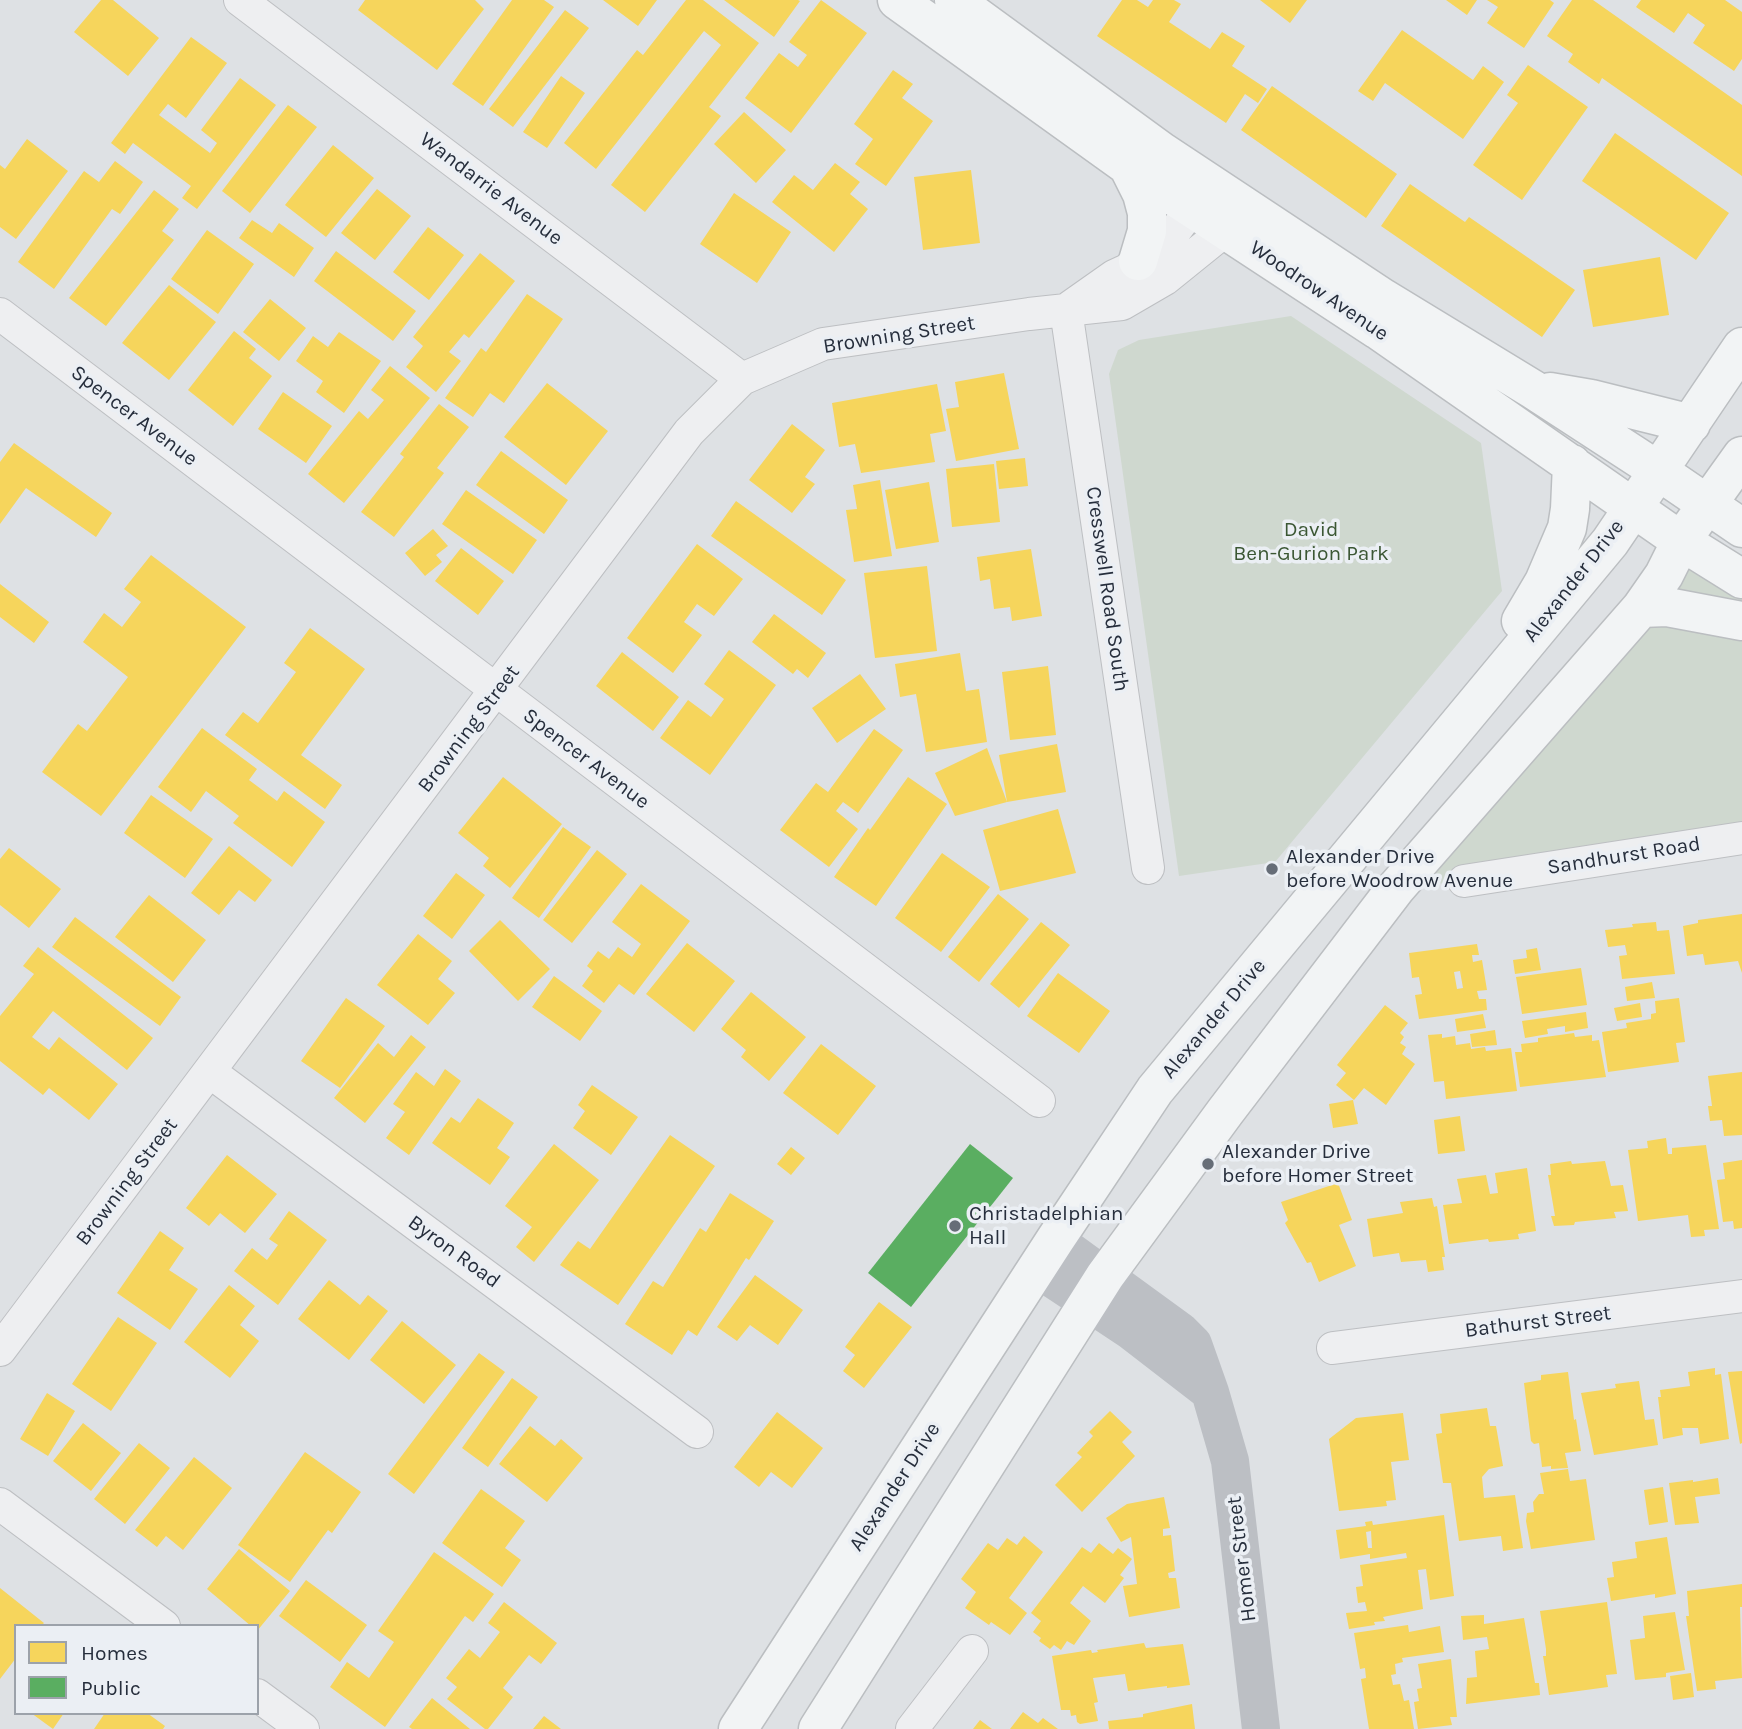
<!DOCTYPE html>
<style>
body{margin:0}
#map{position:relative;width:1742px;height:1729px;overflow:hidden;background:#dee1e4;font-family:Karla,sans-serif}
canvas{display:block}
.legend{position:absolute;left:14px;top:1624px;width:245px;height:91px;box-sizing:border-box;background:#ebeff4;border:2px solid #9ca2aa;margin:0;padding:9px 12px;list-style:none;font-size:21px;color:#262e3c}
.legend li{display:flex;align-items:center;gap:14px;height:35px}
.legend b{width:35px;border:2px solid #9ca2aa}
</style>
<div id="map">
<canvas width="1742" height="1729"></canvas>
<ul class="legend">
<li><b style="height:19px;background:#f6d55c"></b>Homes</li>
<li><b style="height:19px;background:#5aae61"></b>Public</li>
</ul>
</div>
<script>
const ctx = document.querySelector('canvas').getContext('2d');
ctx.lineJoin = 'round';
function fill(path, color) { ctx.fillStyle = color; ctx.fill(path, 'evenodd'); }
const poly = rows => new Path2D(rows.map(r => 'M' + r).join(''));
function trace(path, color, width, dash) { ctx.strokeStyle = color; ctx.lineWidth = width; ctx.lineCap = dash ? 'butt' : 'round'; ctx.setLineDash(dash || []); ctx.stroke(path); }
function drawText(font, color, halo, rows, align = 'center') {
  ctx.font = font + ' Karla,sans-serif'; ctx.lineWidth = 7; ctx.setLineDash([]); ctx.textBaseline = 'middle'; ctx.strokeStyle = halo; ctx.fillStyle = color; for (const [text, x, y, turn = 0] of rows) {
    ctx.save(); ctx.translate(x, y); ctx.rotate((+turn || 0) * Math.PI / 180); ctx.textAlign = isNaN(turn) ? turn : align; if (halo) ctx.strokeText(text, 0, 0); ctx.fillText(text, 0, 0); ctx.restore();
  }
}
const green = poly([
 [1291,316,1481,443,1502,591,1275,862,1179,876,1109,374,1118,350,1139,340],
 [1681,541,1742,579,1742,838,1464,881,1396,888]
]);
const homes = poly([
 [101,0,113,0,159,38,128,76,74,32],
 [365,0,475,0,484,9,437,70,358,10],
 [512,0,544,0,554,7,483,106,452,84],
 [603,0,657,0,638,26],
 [686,0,703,0,759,43,709,107,721,116,645,212,611,185,721,45,704,31,596,169,564,143,637,50,643,55],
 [724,0,798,0,800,1,774,37],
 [821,0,867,33,791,133,745,98,779,53,798,67,807,55,789,42],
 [1122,0,1137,0,1148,7,1153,0,1174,0,1181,4,1169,22,1210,49,1222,32,1245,46,1232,66,1267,89,1258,103,1245,94,1226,123,1097,36],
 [1260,0,1307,0,1290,23],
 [1446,0,1477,0,1467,15],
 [1487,0,1550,0,1554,3,1524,48,1487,23,1498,7],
 [1572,0,1593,0,1742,105,1742,176,1602,78,1599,84,1568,62,1573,54,1547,36],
 [1641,0,1725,0,1742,12,1742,59,1734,71,1693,43,1705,25,1688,13,1674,33,1636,7],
 [565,10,589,28,513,127,489,109],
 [1402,30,1473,80,1483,66,1504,82,1463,139,1385,83,1373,101,1358,91],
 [191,37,227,63,186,118,168,104,159,115,210,153,217,143,201,130,240,78,276,105,197,209,182,198,191,186,133,143,125,154,111,143],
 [1528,65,1588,107,1522,200,1473,165,1518,103,1507,95],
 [893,70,913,84,902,98,933,121,886,186,855,164,873,139,854,124],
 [561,76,585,93,547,148,523,132],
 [1272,86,1397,174,1366,218,1241,130],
 [288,105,317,127,250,213,222,191],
 [744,112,786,150,756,183,714,144],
 [1615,133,1729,213,1696,260,1582,181],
 [27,139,68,171,16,239,0,227,0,165,5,169],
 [333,145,374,178,326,237,285,205],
 [115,161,143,182,120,214,112,209,54,289,18,262,84,171,99,182],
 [835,163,860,182,850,194,868,209,834,252,772,202,794,175,813,190],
 [971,170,980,243,923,250,914,177],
 [1410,184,1465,222,1469,217,1575,290,1542,337,1381,226],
 [377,189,411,216,375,260,341,233],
 [154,190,179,209,162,231,174,240,106,326,69,298],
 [734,193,791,232,757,283,700,244],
 [252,220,272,233,279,223,314,248,294,277,239,238],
 [428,227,464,255,429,300,393,272],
 [207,230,254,264,218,314,171,279],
 [336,251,416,311,393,341,314,281],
 [480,253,515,281,469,338,464,334,449,352,461,361,436,392,406,367,423,346,413,337],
 [1660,257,1669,315,1593,327,1583,270],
 [169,285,216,322,169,380,122,343],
 [527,294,563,319,504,403,490,393,473,417,445,398,481,348,486,352],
 [270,299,306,328,279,361,243,332],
 [234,331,256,349,249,358,272,376,233,426,188,390],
 [339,332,381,361,344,413,316,392,323,381,296,361,313,336,328,347],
 [390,366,430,398,344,503,308,474,359,411,368,419,384,400,371,390],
 [1004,373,1019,449,956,461,946,409,959,407,955,382],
 [547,383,608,431,566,485,504,437],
 [937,384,946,431,930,434,935,462,861,473,855,444,839,447,832,403],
 [283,392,332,426,306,463,258,429],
 [439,404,469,427,437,468,444,473,394,537,361,512,404,457,400,454],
 [792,424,825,450,805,477,815,484,792,513,749,480],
 [14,443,112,513,96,537,26,488,0,524,0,462],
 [501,451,568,500,544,534,476,485],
 [1025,458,1028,486,999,489,996,461],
 [994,464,1000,522,952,527,946,469],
 [880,480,892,556,854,562,846,510,857,509,853,485],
 [929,482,939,542,896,549,885,490],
 [466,490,537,540,513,574,442,524],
 [736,501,846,580,822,615,711,536],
 [433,529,448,546,436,555,442,562,425,576,405,553],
 [697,544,743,579,714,616,697,604,684,622,702,635,673,673,627,638],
 [461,548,504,581,478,615,435,581],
 [1031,549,1042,616,1012,621,1010,607,994,609,990,579,980,581,977,557],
 [151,555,246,627,101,816,42,772,78,724,87,731,128,677,83,642,104,613,122,627,141,602,124,589],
 [927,566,937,651,875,658,864,573],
 [0,584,49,622,34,643,0,617],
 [774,614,826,653,808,678,797,669,793,674,752,642],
 [310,628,365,669,301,755,342,785,325,809,225,735,243,712,258,723,296,672,284,663],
 [729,650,776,685,710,775,660,738,688,700,711,717,724,699,704,684],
 [622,652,679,697,653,731,596,686],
 [960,653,966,691,979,689,987,742,926,752,916,694,900,697,895,664],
 [1048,666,1056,735,1010,740,1002,672],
 [860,674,886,709,837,743,812,708],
 [202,728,257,769,249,780,277,801,284,791,325,822,292,867,233,823,239,816,206,791,191,812,158,787],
 [874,729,903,750,858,813,843,802,836,811,858,829,829,867,780,830,816,783,828,792],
 [1057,744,1066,792,1007,802,955,816,935,773,987,748,1007,802,999,755],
 [503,777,562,824,510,888,483,866,489,858,458,833],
 [908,777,947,804,876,906,834,877,868,828,870,830],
 [151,795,213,839,185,878,124,833],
 [1058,809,1076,873,1000,891,983,830],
 [563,827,591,847,539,918,512,898],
 [229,846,272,880,255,902,239,890,219,915,191,893],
 [9,848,61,889,29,928,0,905,0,859],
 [597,850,627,874,572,943,543,920],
 [942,853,990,887,941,952,895,918],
 [456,873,485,895,452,939,423,916],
 [641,884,690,921,634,995,619,984,604,1003,582,986,593,971,587,966,598,951,609,959,618,947,632,957,641,944,612,922],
 [998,894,1029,919,979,982,948,957],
 [149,895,206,940,173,982,115,937],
 [1742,914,1742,973,1738,961,1705,965,1703,954,1687,956,1683,926,1698,923,1698,920],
 [75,917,181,997,160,1026,52,947],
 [500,920,550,969,518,1001,469,951],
 [1041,922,1070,945,1019,1008,990,984],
 [1656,922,1657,931,1669,930,1675,974,1622,979,1619,956,1627,955,1625,945,1608,947,1605,930,1633,927,1632,924],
 [418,934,452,961,438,979,455,993,428,1025,377,985],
 [687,943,735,981,694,1032,646,994],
 [1477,944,1479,955,1472,955,1473,962,1482,960,1487,990,1477,991,1479,999,1486,999,1487,1010,1419,1019,1415,995,1422,994,1419,977,1412,978,1409,953],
 [1460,971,1463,988,1457,989,1454,972],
 [38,947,153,1038,127,1070,53,1011,32,1037,49,1050,59,1037,118,1084,89,1120,49,1088,43,1095,0,1061,0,1016,34,974,23,966],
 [1537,948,1541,970,1515,974,1513,960,1527,958,1526,950],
 [1581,968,1587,1005,1522,1014,1516,977],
 [1058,973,1110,1011,1079,1053,1027,1016],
 [554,976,602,1011,580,1041,532,1007],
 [1652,982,1655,998,1627,1001,1625,987],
 [751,992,806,1037,769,1081,741,1057,746,1050,721,1029],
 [346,998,385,1026,340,1088,301,1061],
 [1679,998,1685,1042,1676,1043,1679,1062,1608,1072,1602,1032,1627,1028,1626,1023,1651,1019,1651,1014,1656,1013,1655,1001],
 [1640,1003,1642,1017,1617,1021,1614,1008],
 [1385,1005,1408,1023,1400,1033,1404,1037,1400,1043,1406,1047,1402,1054,1415,1064,1386,1105,1364,1088,1354,1100,1336,1085,1346,1073,1337,1065],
 [1586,1012,1588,1028,1565,1032,1565,1026,1547,1029,1548,1034,1525,1038,1522,1021],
 [1483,1014,1486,1028,1457,1032,1455,1019],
 [1495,1030,1497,1045,1472,1047,1470,1034],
 [1574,1033,1575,1037,1592,1035,1592,1041,1599,1040,1606,1077,1520,1087,1515,1052,1522,1052,1521,1044,1538,1042,1538,1038],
 [1442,1034,1442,1038,1455,1036,1456,1045,1470,1043,1471,1049,1485,1047,1486,1051,1511,1048,1517,1091,1446,1099,1444,1081,1434,1082,1428,1035],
 [411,1035,426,1047,365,1123,334,1098,378,1043,394,1057],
 [821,1044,876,1086,838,1135,783,1093],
 [445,1069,461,1081,409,1155,386,1138,405,1112,393,1104,416,1072,434,1086],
 [1742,1072,1742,1135,1724,1136,1722,1120,1710,1121,1708,1106,1712,1106,1708,1076],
 [592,1085,638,1117,611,1155,573,1128,585,1111,578,1105],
 [478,1098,514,1123,497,1148,510,1157,490,1185,432,1143,451,1117,460,1123],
 [1353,1100,1358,1124,1333,1128,1329,1104],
 [1460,1116,1465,1151,1438,1154,1434,1120],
 [670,1135,715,1166,618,1305,560,1265,578,1241,590,1249],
 [1666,1138,1668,1154,1672,1154,1672,1148,1706,1145,1719,1229,1704,1230,1705,1236,1691,1237,1688,1215,1638,1221,1628,1150,1648,1148,1647,1141],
 [554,1144,599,1180,534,1262,516,1247,532,1227,505,1206],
 [791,1147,805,1158,791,1175,777,1164],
 [227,1155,277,1194,245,1233,220,1213,209,1226,186,1208],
 [1742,1160,1742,1228,1734,1229,1733,1221,1723,1222,1717,1180,1725,1179,1723,1163],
 [1571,1161,1572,1164,1605,1161,1611,1186,1623,1185,1628,1211,1614,1212,1616,1218,1575,1222,1574,1225,1554,1226,1551,1216,1555,1216,1548,1175,1551,1175,1550,1164],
 [1527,1168,1536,1231,1518,1234,1519,1239,1489,1242,1488,1239,1449,1244,1443,1205,1462,1203,1457,1179,1486,1175,1490,1194,1498,1193,1495,1173],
 [1338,1183,1352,1220,1339,1225,1356,1266,1319,1282,1311,1262,1307,1263,1285,1223,1288,1220,1281,1202],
 [730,1193,774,1221,749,1260,746,1258,697,1336,688,1330,672,1355,625,1324,653,1281,663,1287,700,1228,706,1232],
 [1432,1198,1434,1207,1437,1206,1445,1257,1442,1257,1444,1270,1428,1272,1426,1260,1401,1262,1399,1253,1373,1257,1367,1219,1403,1213,1400,1202],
 [289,1211,327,1240,278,1305,234,1271,252,1248,267,1260,278,1245,269,1239],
 [160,1231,184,1248,169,1270,198,1289,170,1330,117,1293],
 [755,1275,803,1310,778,1345,750,1325,737,1341,717,1327],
 [329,1280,360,1305,368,1295,388,1311,349,1360,298,1319],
 [229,1285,255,1306,240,1325,259,1341,230,1378,184,1342],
 [879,1302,912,1327,864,1388,843,1371,855,1355,845,1347],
 [118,1317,157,1343,111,1411,72,1384],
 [402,1321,456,1365,424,1404,370,1360],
 [479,1353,505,1372,414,1494,388,1474],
 [1715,1368,1715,1375,1721,1374,1729,1439,1700,1444,1698,1428,1682,1428,1683,1435,1663,1439,1658,1397,1661,1397,1660,1390,1690,1386,1688,1372],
 [1742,1371,1742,1443,1740,1444,1728,1372],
 [1568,1372,1574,1420,1576,1419,1581,1451,1565,1453,1568,1468,1551,1469,1551,1466,1542,1467,1539,1443,1534,1444,1531,1441,1524,1383,1541,1380,1541,1375],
 [512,1378,538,1397,488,1467,462,1448],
 [1639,1381,1645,1420,1654,1419,1658,1445,1594,1455,1581,1393,1616,1388,1615,1384],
 [47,1393,75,1411,48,1456,20,1439],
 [1487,1408,1490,1426,1496,1426,1503,1466,1489,1469,1482,1477,1484,1498,1515,1495,1523,1548,1503,1551,1501,1536,1459,1541,1451,1483,1443,1483,1436,1434,1442,1433,1440,1414],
 [1110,1411,1132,1432,1122,1442,1135,1456,1082,1512,1055,1485,1082,1457,1077,1453,1093,1436,1089,1432],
 [777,1412,823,1448,792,1488,771,1472,759,1487,734,1467],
 [1403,1413,1409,1460,1391,1462,1396,1500,1386,1501,1387,1506,1339,1511,1329,1439,1356,1418],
 [83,1423,121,1453,91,1491,53,1461],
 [530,1426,555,1446,561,1439,583,1458,547,1502,499,1464],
 [139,1443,170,1468,125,1524,94,1499],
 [305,1452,361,1492,332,1533,328,1530,290,1582,238,1545],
 [194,1457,232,1488,183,1550,166,1536,157,1547,135,1530],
 [1568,1469,1570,1481,1586,1479,1595,1540,1531,1549,1526,1521,1527,1513,1534,1512,1533,1502,1539,1494,1544,1494,1540,1473],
 [1718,1478,1720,1494,1695,1497,1699,1523,1675,1525,1669,1483,1693,1480,1693,1482],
 [1663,1487,1668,1522,1649,1525,1644,1490],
 [481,1489,525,1521,505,1548,521,1560,502,1587,442,1543],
 [1164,1497,1170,1528,1163,1529,1163,1536,1171,1535,1175,1571,1168,1573,1169,1578,1176,1578,1180,1608,1129,1617,1123,1586,1137,1584,1131,1537,1121,1542,1106,1518,1127,1504],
 [1444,1515,1454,1596,1430,1600,1426,1569,1418,1570,1423,1609,1383,1617,1385,1621,1374,1622,1375,1625,1349,1629,1346,1613,1367,1611,1365,1602,1358,1603,1356,1587,1363,1586,1360,1565,1407,1558,1406,1553,1370,1559,1370,1554,1340,1559,1336,1530,1366,1526,1365,1522,1372,1521,1373,1525],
 [1371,1531,1372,1548,1368,1548,1366,1532],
 [1024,1536,1043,1552,1009,1598,1027,1613,1010,1635,991,1622,989,1625,965,1608,976,1592,961,1579,988,1543,998,1550,1007,1538,1017,1545],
 [1667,1537,1676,1594,1655,1598,1655,1594,1611,1601,1607,1578,1614,1577,1612,1562,1637,1558,1635,1542],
 [1099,1543,1113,1554,1118,1548,1132,1559,1120,1575,1124,1578,1105,1603,1083,1586,1070,1603,1091,1621,1074,1645,1067,1641,1061,1650,1054,1645,1050,1649,1039,1641,1041,1638,1033,1632,1041,1621,1031,1613,1082,1547,1091,1553],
 [239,1549,290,1591,257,1631,257,1626,251,1626,207,1589],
 [434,1552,494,1594,473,1622,465,1616,385,1727,330,1687,347,1662,369,1678,394,1642,378,1631],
 [306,1580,367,1625,340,1662,279,1616],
 [1742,1584,1742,1607,1740,1607,1742,1678,1715,1681,1716,1689,1697,1691,1686,1616,1689,1616,1687,1591],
 [0,1588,44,1623,41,1626,16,1626,16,1658,0,1679],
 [504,1602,557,1643,541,1664,529,1655,503,1688,513,1697,488,1729,485,1729,447,1699,457,1687,446,1678,469,1649,480,1658,500,1632,488,1623],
 [1607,1602,1617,1674,1606,1675,1608,1687,1549,1695,1543,1656,1546,1656,1546,1649,1540,1611],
 [1675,1612,1685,1670,1666,1673,1666,1677,1635,1680,1630,1640,1645,1638,1643,1616],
 [1484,1615,1484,1624,1524,1618,1535,1683,1539,1683,1540,1695,1466,1704,1467,1678,1477,1677,1475,1651,1489,1649,1487,1637,1463,1640,1461,1616],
 [1408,1625,1409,1632,1440,1626,1444,1652,1402,1658,1403,1662,1395,1664,1396,1674,1391,1675,1393,1685,1400,1684,1404,1701,1409,1700,1414,1729,1369,1729,1361,1679,1366,1678,1365,1668,1360,1669,1354,1633],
 [1144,1643,1146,1648,1183,1644,1190,1685,1167,1688,1167,1686,1128,1691,1125,1674,1093,1678,1098,1702,1094,1703,1098,1721,1080,1724,1077,1722,1076,1715,1071,1716,1070,1710,1061,1710,1052,1656,1091,1650,1092,1653,1098,1652,1097,1650],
 [1451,1659,1457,1717,1450,1717,1452,1725,1418,1729,1414,1702,1419,1701,1417,1689,1422,1688,1418,1664],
 [1691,1673,1694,1697,1673,1700,1670,1676],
 [432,1698,470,1729,412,1729,409,1727],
 [1192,1704,1195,1729,1109,1729,1108,1721,1143,1717,1143,1714],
 [1023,1712,1038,1723,1043,1718,1058,1729,1010,1729],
 [31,1713,64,1713,53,1729],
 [105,1713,147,1713,165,1726,163,1729,94,1729],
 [544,1716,561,1729,533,1729],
 [980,1720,992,1729,973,1729]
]);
const public = poly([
 [970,1144,1013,1178,911,1307,868,1273]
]);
const street = poly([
 [240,0,742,379],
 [1070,307,1114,276,1127,270,1171,236,1207,189],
 [1066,310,1148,868],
 [0,314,1039,1101],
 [1464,881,1742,838],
 [210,1072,697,1432],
 [1333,1348,1742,1296],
 [0,1350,689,432,742,379,823,344,1029,314,1122,304,1165,279,1243,216],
 [0,1504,164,1626],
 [257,1695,303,1729],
 [912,1729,972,1651]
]);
const secondary = poly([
 [1055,1240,1180,1331,1193,1344,1210,1392,1230,1461,1261,1729],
 [1036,1268,1131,1331,1210,1392]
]);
const primary = poly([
 [897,0,1128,166,1378,330,1681,541,1742,579],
 [954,0,1161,151,1383,298,1534,390,1657,470,1742,528],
 [1128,166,1142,194,1147,213,1147,231,1138,261],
 [1550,392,1591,399,1691,424],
 [1641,608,1667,607,1742,621],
 [1521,621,1544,582,1567,528,1570,509,1572,464],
 [738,1729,1055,1240,1155,1090,1610,542,1742,347],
 [818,1729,1105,1276,1225,1112,1396,888,1641,608,1664,575,1681,541,1742,456]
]);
const markers = [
 [1272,869,7,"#666d77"],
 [1208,1164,7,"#666d77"],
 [955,1226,7,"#666d77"]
];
const streetNames = [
 ["Wandarrie Avenue",491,189,37],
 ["Woodrow Avenue",1319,291,34],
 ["Browning Street",899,335,-9],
 ["Spencer Avenue",134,416,37],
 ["Alexander Drive",1574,581,-52],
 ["Cresswell Road South",1107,589,82],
 ["Browning Street",469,729,-53],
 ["Spencer Avenue",586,759,37],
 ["Sandhurst Road",1624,856,-9],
 ["Alexander Drive",1214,1019,-50],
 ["Browning Street",127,1182,-53],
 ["Byron Road",454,1252,36],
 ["Bathurst Street",1538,1322,-7],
 ["Alexander Drive",895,1487,-57],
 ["Homer Street",1242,1559,-97]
];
const parkNames = [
 ["David",1311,530],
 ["Ben-Gurion Park",1311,554]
];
const poiNames = [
 ["Alexander Drive",1286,857],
 ["before Woodrow Avenue",1286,881],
 ["Alexander Drive",1222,1152],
 ["before Homer Street",1222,1176],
 ["Christadelphian",969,1214],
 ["Hall",969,1238]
];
fill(green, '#cfd8cf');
fill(homes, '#f6d55c');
fill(public, '#5aae61');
trace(street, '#bdbfc2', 34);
trace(primary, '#bbbec1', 41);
trace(street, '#eeeff1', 32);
trace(secondary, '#bcbfc4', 38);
trace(primary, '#f2f4f5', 38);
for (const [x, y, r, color] of markers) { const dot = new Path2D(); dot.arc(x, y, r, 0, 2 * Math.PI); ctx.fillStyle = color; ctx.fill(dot); trace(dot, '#ebeff4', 2.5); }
drawText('21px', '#262e3c', '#ebeff4', streetNames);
drawText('21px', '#3b5734', '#ebeff4', parkNames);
drawText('21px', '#262e3c', '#ebeff4', poiNames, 'left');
</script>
